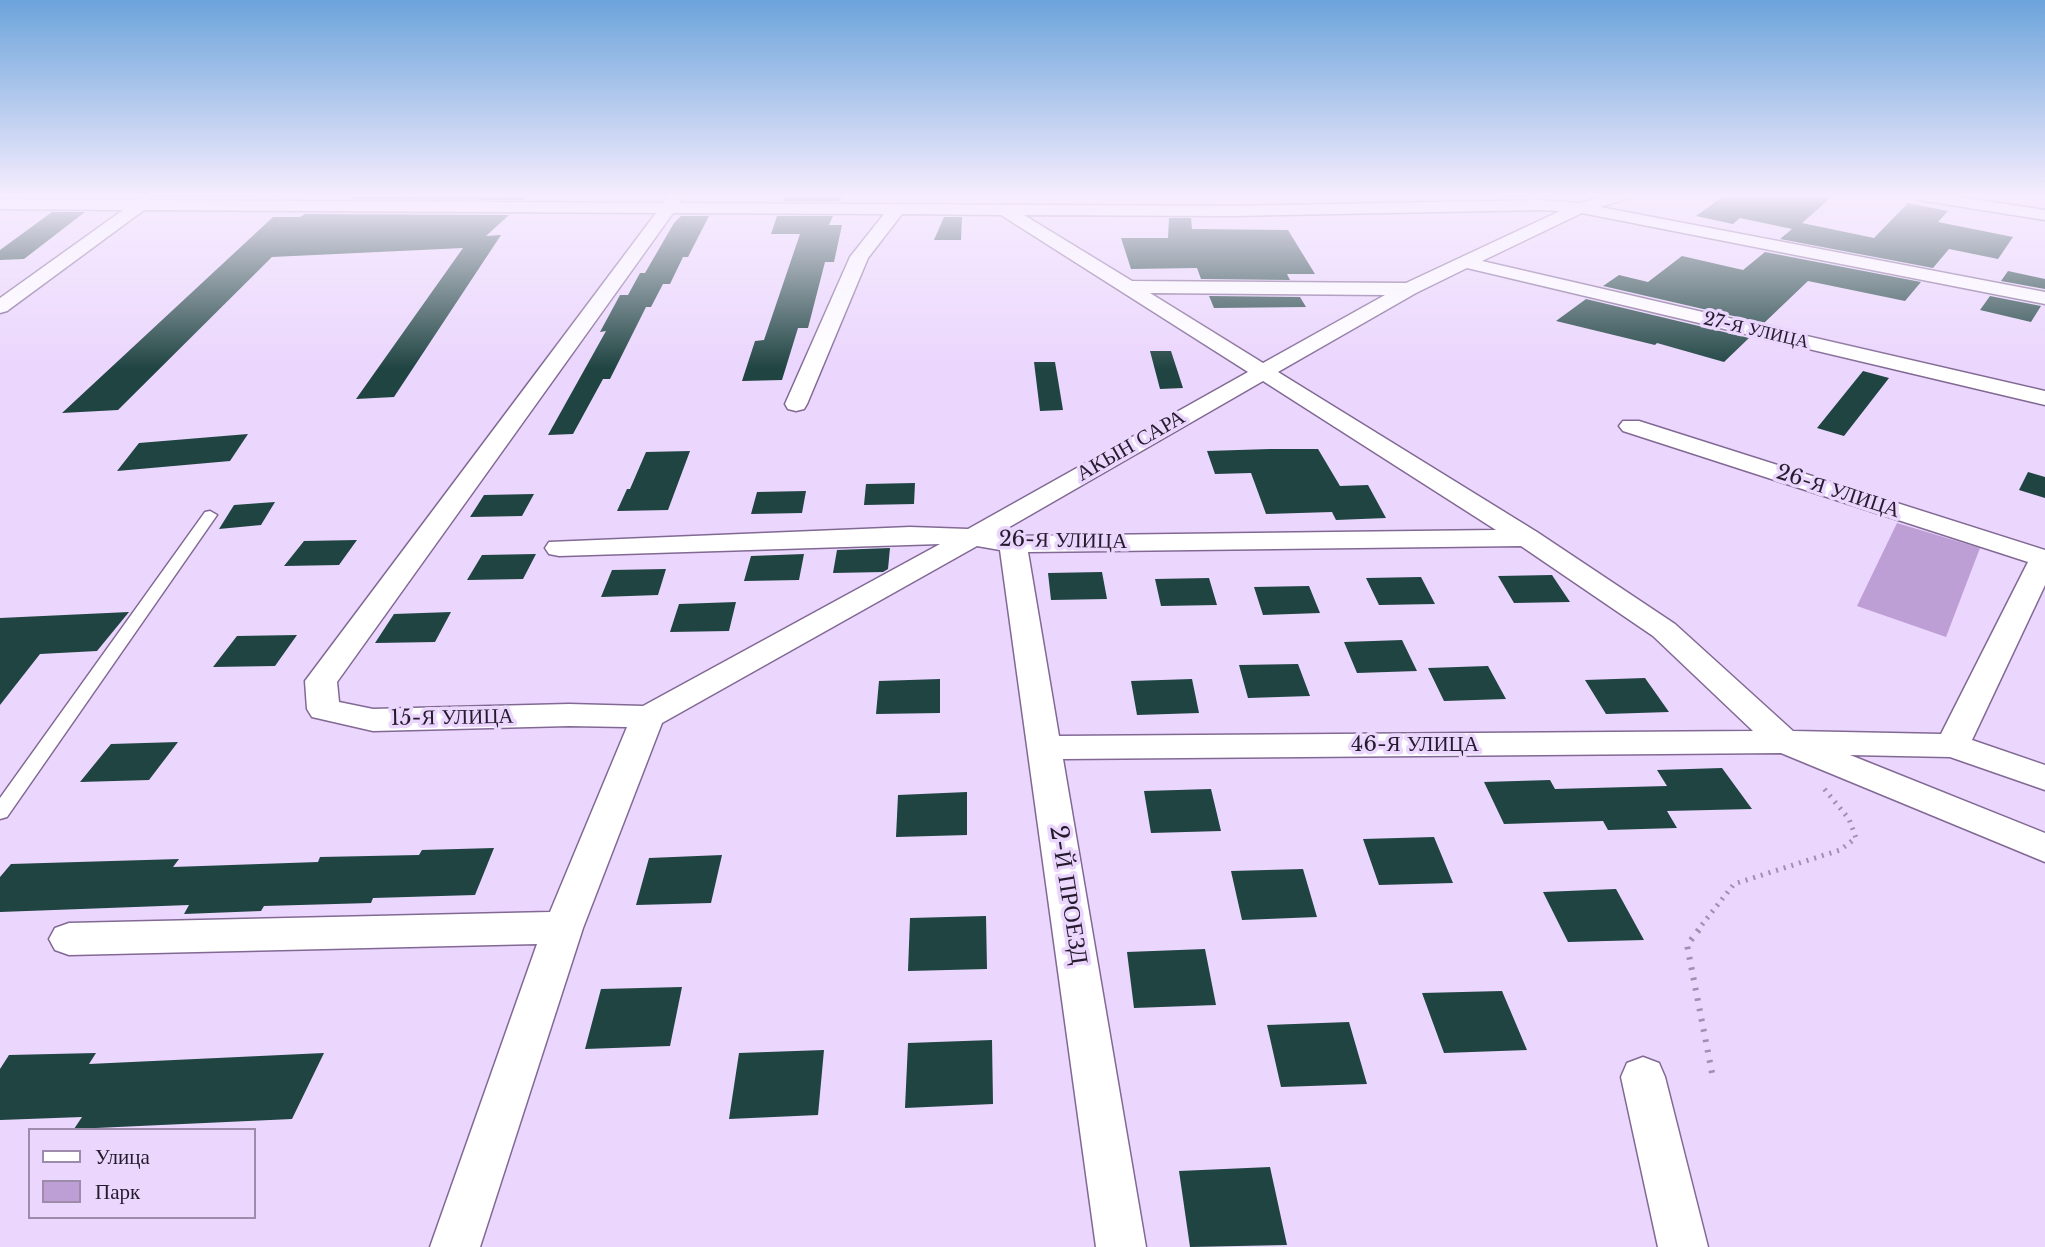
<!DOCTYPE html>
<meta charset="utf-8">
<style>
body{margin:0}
#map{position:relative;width:2045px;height:1247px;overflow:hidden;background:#ebd6fd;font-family:"Libre Baskerville",serif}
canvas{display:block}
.legend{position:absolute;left:28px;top:1128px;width:228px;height:91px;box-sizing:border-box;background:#ebd6fd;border:2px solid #9c8baa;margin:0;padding:9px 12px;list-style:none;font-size:21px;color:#251b2d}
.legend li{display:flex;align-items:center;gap:14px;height:35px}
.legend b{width:35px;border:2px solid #9c8baa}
</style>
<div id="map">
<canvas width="2045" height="1247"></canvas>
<ul class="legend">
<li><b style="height:9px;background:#fff"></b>Улица</li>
<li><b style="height:19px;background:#bd9fd5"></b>Парк</li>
</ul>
</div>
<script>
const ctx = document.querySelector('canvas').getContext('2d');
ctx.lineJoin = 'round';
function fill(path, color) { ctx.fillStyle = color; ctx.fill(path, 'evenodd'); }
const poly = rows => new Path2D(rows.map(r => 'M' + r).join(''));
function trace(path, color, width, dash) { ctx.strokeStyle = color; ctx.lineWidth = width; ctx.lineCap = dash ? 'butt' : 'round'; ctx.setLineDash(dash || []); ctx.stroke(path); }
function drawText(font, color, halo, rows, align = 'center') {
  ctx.font = font + ' "Libre Baskerville",serif'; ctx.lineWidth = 7; ctx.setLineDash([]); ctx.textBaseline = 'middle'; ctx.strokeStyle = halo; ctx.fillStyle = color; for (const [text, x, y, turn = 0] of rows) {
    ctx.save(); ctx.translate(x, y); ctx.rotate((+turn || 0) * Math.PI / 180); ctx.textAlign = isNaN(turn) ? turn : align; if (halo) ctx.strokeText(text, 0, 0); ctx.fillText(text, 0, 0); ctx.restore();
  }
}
const green = poly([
 [1897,523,1980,548,1946,637,1857,606]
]);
const building = poly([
 [357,195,531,195,525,200,351,199],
 [785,195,843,195,840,201,783,201],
 [1725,195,1834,195,1802,223,1874,238,1908,203,1948,211,1938,222,2013,237,1998,259,1949,249,1933,268,1780,239,1792,229,1740,218,1733,224,1696,216],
 [52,212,85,212,24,259,0,260,0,250],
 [305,214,509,215,486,236,501,235,394,397,356,399,463,248,272,257,118,410,62,413,273,217,300,217],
 [681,216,709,216,688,257,683,257,670,284,663,284,651,307,646,307,610,379,603,379,573,434,548,435,606,331,600,332,620,295,628,295,640,273,645,273,674,223],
 [777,216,833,216,829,225,842,225,834,262,825,262,808,328,798,328,782,380,742,381,755,341,764,340,800,234,771,234],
 [944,217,962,217,961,240,934,240],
 [1169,218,1191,218,1192,229,1288,230,1315,274,1287,274,1290,280,1201,279,1197,268,1131,269,1121,238,1168,238],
 [1765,252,1921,282,1905,301,1808,281,1764,323,1603,286,1619,275,1648,282,1682,256,1743,270],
 [2008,271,2045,279,2045,289,2001,281],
 [1209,296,1300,297,1306,307,1214,308],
 [1990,296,2041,306,2031,322,1980,310],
 [1586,299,1749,338,1724,362,1657,343,1655,345,1556,321],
 [1150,351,1171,351,1183,388,1160,389],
 [1034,362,1055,362,1063,410,1040,411],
 [1863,371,1889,378,1844,436,1817,428],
 [248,434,230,461,117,471,139,443],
 [1270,449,1318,449,1340,486,1368,485,1386,518,1336,520,1332,512,1266,514,1251,473,1215,474,1207,451],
 [690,451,668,510,617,511,627,489,630,489,646,452],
 [2028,472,2045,477,2045,498,2019,490],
 [915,483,914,504,864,505,866,484],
 [806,491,802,513,751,514,757,492],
 [534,494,522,516,470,517,484,495],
 [275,502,261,525,219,529,234,505],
 [357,540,339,565,284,566,304,541],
 [890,548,888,569,883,572,833,573,837,550],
 [536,554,523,579,467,580,482,555],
 [804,554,799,580,744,581,751,556],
 [666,569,658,595,601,597,612,570],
 [1102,572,1107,599,1051,600,1048,573],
 [1552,575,1570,602,1514,603,1498,576],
 [1421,577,1435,604,1379,605,1366,578],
 [1209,578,1217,605,1161,606,1155,579],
 [1309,586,1320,613,1263,615,1254,587],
 [736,602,729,631,670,632,679,604],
 [129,612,97,651,40,654,0,705,0,618],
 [451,612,435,642,375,643,394,614],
 [297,635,275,666,213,667,237,636],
 [1402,640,1417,671,1357,673,1344,642],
 [1298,664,1310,696,1248,698,1239,665],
 [1488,666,1506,699,1444,701,1428,668],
 [1645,678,1669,712,1606,714,1585,680],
 [940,679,940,713,876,714,879,681],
 [1192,679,1199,713,1137,715,1131,681],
 [178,742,149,780,80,782,111,744],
 [1722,768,1752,809,1667,811,1677,828,1608,830,1603,821,1504,824,1484,782,1550,780,1555,789,1667,786,1657,770],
 [1211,789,1221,831,1151,833,1144,791],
 [967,792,967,835,896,837,898,795],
 [1434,837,1453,883,1379,885,1363,839],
 [494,848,475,895,373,898,371,903,264,906,261,911,184,914,189,905,0,912,0,877,11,864,179,859,173,867,318,862,320,857,419,855,422,850],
 [722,855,711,903,636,905,649,858],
 [1303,869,1317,917,1242,920,1231,871],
 [1616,889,1644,940,1568,942,1543,892],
 [986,916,987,969,908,971,910,918],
 [1205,949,1216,1005,1134,1008,1127,952],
 [682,987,670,1046,585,1049,601,989],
 [1502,991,1527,1050,1444,1053,1422,993],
 [1349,1022,1367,1084,1281,1087,1267,1025],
 [992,1040,993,1104,905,1108,908,1043],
 [824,1050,818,1115,729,1119,739,1053],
 [96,1053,89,1064,324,1053,292,1119,74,1129,82,1117,0,1120,0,1069,9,1055],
 [1270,1167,1287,1245,1190,1247,1179,1171]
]);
const pathFar1 = poly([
 [1697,931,1734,884,1840,850,1856,838,1849,819,1821,785]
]);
const path = poly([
 [1699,930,1687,945,1713,1078]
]);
const lane = poly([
 [1525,195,1534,195,1545,205,1538,207,1525,195],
 [210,511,217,515,7,817,0,819,0,798,205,512,210,511]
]);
const street = poly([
 [669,195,681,195,683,198,679,203,1232,206,1541,200,1579,203,1608,195,1631,195,1629,198,1600,207,2045,292,2045,304,1582,213,1482,261,2045,391,2045,405,1467,268,1416,293,1278,372,1537,532,1675,624,1793,731,1941,734,2028,562,1623,431,1619,426,1623,421,1639,421,2045,550,2045,585,1972,740,2045,765,2045,790,1950,757,1850,755,2045,833,2045,862,1781,753,1063,759,1146,1247,1096,1247,1000,550,977,546,662,723,583,928,480,1247,430,1247,537,944,69,955,55,950,49,939,55,928,69,923,550,912,627,727,569,726,373,731,312,717,307,709,305,681,656,213,144,210,7,311,0,313,0,298,123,210,0,209,0,199,136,200,144,197,151,200,663,203,669,195],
 [1541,210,1560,211,1406,283,1132,281,1024,215,1232,216,1541,210],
 [673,213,884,214,850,257,785,404,788,409,796,411,804,409,807,404,868,258,902,214,1001,215,1248,372,968,529,910,527,549,542,545,548,549,554,559,556,940,544,643,706,569,704,373,709,339,702,337,682,673,213],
 [1150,293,1385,295,1263,363,1150,293],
 [1263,381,1496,530,1013,536,999,533,1263,381],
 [1521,546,1653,636,1753,731,1059,736,1028,552,1521,546],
 [1911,195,1946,195,2045,210,2045,220,1919,200,1911,195],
 [1643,1057,1659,1063,1665,1077,1708,1247,1658,1247,1621,1077,1627,1063,1643,1057]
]);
const farStreetnames = [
 ["27-Я УЛИЦА",1756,331,13]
];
const streetNames = [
 ["АКЫН САРА",1131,446,-30],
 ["26-Я УЛИЦА",1838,492,18],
 ["26-Я УЛИЦА",1063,541,1],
 ["15-Я УЛИЦА",452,718,-1],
 ["46-Я УЛИЦА",1415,745]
];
const nearStreetnames = [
 ["2-Й ПРОЕЗД",1068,895,81]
];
fill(green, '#bd9fd5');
fill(building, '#1f4442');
trace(lane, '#816994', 3);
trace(street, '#816994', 3);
trace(pathFar1, '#a08fae', 5, [2, 6]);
trace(path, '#a08fae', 6, [2.5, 8]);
fill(lane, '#fff');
fill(street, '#fff');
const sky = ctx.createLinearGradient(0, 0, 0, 369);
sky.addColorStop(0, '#6ca4db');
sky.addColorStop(0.53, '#f6edfe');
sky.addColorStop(1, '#f6edfe00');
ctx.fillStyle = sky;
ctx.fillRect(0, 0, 2045, 369);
drawText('18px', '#251b2d', '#ebd6fd', farStreetnames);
drawText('21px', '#251b2d', '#ebd6fd', streetNames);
drawText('24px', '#251b2d', '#ebd6fd', nearStreetnames);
</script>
